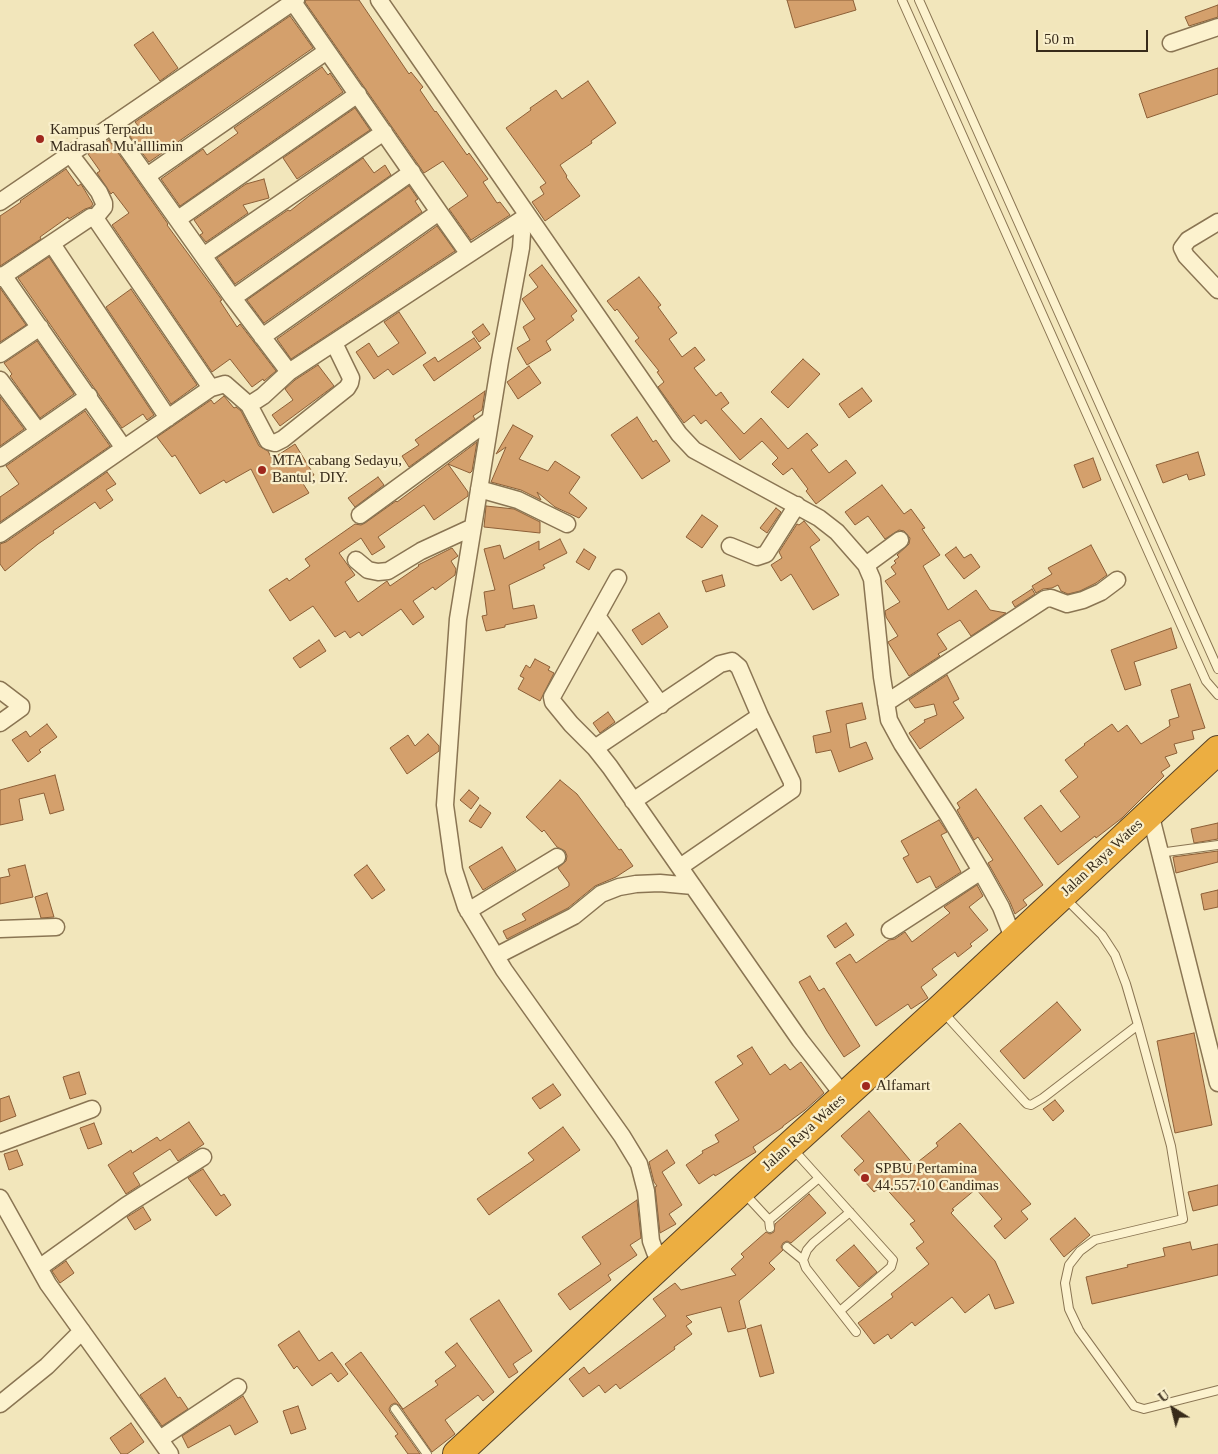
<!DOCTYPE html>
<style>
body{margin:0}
#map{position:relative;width:1218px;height:1454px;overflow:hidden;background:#f2e6bb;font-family:Georgia,serif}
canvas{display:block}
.north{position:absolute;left:1148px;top:1384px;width:50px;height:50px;-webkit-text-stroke:4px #f9efcb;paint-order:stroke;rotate:324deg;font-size:14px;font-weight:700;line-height:20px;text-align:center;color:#382b1a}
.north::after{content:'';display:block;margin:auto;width:18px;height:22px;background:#382b1a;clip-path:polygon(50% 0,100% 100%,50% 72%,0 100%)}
.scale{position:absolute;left:1036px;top:30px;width:112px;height:22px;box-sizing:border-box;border:2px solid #382b1a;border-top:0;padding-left:6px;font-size:15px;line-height:18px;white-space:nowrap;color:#382b1a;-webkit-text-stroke:4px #f9efcb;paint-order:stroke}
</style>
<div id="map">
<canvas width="1218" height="1454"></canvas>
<div class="north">U</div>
<div class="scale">50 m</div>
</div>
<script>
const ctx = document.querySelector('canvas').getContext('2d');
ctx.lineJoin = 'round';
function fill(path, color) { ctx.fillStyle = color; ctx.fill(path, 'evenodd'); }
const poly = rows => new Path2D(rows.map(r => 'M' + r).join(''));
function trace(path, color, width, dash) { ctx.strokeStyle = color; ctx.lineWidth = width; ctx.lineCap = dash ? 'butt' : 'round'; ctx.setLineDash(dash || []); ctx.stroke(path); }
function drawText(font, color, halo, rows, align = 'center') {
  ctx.font = font + ' Georgia,serif'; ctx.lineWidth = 4.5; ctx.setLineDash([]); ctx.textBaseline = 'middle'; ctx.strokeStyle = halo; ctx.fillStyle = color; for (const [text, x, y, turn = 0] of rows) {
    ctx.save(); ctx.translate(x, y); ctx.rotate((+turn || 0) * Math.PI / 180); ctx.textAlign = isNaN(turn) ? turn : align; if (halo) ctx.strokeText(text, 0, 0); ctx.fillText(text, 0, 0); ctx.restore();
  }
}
const building = poly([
 [306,0,359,0,409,74,411,72,423,87,420,90,435,112,436,111,467,155,469,153,488,179,483,182,497,203,500,202,510,215,471,240,449,209,468,196,443,161,424,173,305,2,306,0],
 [787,0,853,0,856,10,795,28,787,0],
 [1218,5,1218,17,1189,26,1185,17,1218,5],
 [290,16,313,48,149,162,129,135,139,127,135,122,290,16],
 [153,32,178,68,160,81,134,45,153,32],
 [322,67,328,75,330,73,343,92,180,206,161,179,203,149,207,155,238,133,234,128,322,67],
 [1218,68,1218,94,1147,118,1139,94,1218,68],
 [588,81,616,123,591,141,592,143,560,165,567,176,566,177,580,196,545,221,532,202,544,194,540,187,546,183,506,128,531,110,530,108,556,90,562,99,588,81],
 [355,108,370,130,297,179,283,158,355,108],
 [109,140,168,224,167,225,222,300,220,301,237,327,240,324,276,371,264,381,263,379,252,387,230,359,212,372,112,225,129,213,113,192,111,194,97,173,100,171,88,154,109,140],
 [363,158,374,173,385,165,391,175,235,284,217,258,288,210,290,211,309,196,363,158],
 [66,169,78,186,81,184,93,204,91,207,85,209,69,219,68,217,40,237,41,239,0,266,0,216,21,202,20,201,66,169],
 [264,179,269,198,243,205,248,213,206,242,200,235,203,233,194,220,246,184,264,179],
 [409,186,418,199,415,201,422,212,264,323,247,300,409,186],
 [437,226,455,251,291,359,277,339,437,226],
 [49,257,154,415,147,420,143,414,122,428,18,278,49,257],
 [542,265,577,311,571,316,574,320,546,341,551,350,527,365,517,348,530,340,523,327,535,319,522,299,538,287,529,275,542,265],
 [639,277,661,305,658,307,677,333,669,339,682,357,695,347,705,360,694,368,716,396,721,392,729,403,721,409,744,434,761,418,788,449,807,433,818,445,811,450,829,473,846,460,856,473,816,504,806,491,808,489,792,468,783,475,772,464,778,458,762,441,740,460,706,420,701,424,694,415,684,423,658,387,664,382,657,372,659,371,635,341,639,338,617,309,615,311,607,301,639,277],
 [0,288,26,325,0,342,0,288],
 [131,289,197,385,171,404,106,307,131,289],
 [399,312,426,353,393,375,388,369,374,379,356,352,369,343,378,357,399,343,384,322,399,312],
 [483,324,490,334,479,342,472,332,483,324],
 [474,338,481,348,434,381,423,365,435,357,438,362,474,338],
 [37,341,74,394,40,418,10,376,12,374,4,363,37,341],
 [803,359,820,374,788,408,771,392,803,359],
 [318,365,334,386,280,426,272,415,293,400,285,389,295,380,318,365],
 [529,366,541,383,518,399,507,382,529,366],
 [862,388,872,401,849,418,839,404,862,388],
 [485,391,482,410,473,416,475,419,409,467,402,456,419,445,415,440,485,391],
 [224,396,234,408,236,407,241,411,259,446,268,451,272,459,295,444,314,475,302,482,309,493,273,513,251,469,226,483,224,480,200,494,175,455,172,457,157,437,211,400,214,404,224,396],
 [0,397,24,429,0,446,0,397],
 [85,411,110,446,0,522,0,497,19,484,6,466,85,411],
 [637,417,653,442,656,440,670,461,642,479,611,435,637,417],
 [513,425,533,436,519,459,548,471,555,461,580,477,569,493,587,508,579,518,555,507,537,492,541,500,521,490,491,482,506,447,496,454,513,425],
 [477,442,472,471,470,473,448,464,468,492,468,496,434,520,424,505,378,537,385,547,372,555,361,538,339,553,355,575,345,582,358,602,387,581,390,586,419,566,418,565,452,548,458,556,451,561,456,569,455,575,435,590,433,587,413,601,424,617,413,625,401,609,362,636,359,632,350,638,345,631,335,637,313,606,290,621,269,590,287,578,289,581,310,566,305,559,355,524,361,525,365,523,396,501,397,502,477,442],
 [1198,452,1205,475,1189,480,1187,474,1163,483,1156,465,1198,452],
 [1093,458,1101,480,1083,488,1074,465,1093,458],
 [107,472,116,484,106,490,113,500,100,509,95,502,53,531,54,533,38,544,5,571,0,564,0,544,6,542,107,472],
 [378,477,384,485,355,507,348,498,378,477],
 [882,485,904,514,911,509,925,528,922,529,940,555,923,566,948,610,976,590,990,610,1006,613,971,636,960,620,948,627,937,634,947,649,938,654,940,656,909,676,889,644,888,642,898,636,886,617,885,611,900,602,885,581,896,574,891,567,896,563,894,561,899,557,897,555,909,544,910,538,904,531,899,530,885,539,868,516,855,525,845,512,882,485],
 [486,506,514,509,540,522,540,533,484,527,486,506],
 [776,508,781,512,767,533,760,528,776,508],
 [702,515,718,526,702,548,686,537,702,515],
 [804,521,820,540,810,547,839,595,813,610,791,574,781,581,771,565,782,558,779,552,797,524,799,525,804,521],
 [560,539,567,553,543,565,545,568,509,585,513,609,534,605,537,618,505,625,505,627,486,631,482,616,487,615,484,592,495,590,484,549,500,545,504,559,539,541,539,550,560,539],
 [1091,545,1107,575,1096,583,1080,591,1068,594,1061,591,1058,585,1052,588,1043,589,1036,593,1032,586,1052,574,1048,568,1091,545],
 [956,547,964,558,971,554,980,567,964,579,945,555,956,547],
 [584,549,596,557,589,570,576,562,584,549],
 [722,575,725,586,706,592,702,581,722,575],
 [1032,589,1035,594,1015,607,1012,602,1032,589],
 [659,613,668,627,642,645,632,630,659,613],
 [1171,628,1177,648,1134,662,1141,685,1125,690,1111,650,1171,628],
 [319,640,326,651,300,668,293,658,319,640],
 [535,659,550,667,548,670,554,673,540,701,518,689,524,678,520,676,526,665,530,668,535,659],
 [947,675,959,699,953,702,964,718,920,749,909,733,925,722,924,720,937,715,934,704,915,708,909,700,947,675],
 [1190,684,1205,728,1192,731,1194,739,1174,744,1177,753,1165,757,1170,766,1161,772,1164,776,1122,818,1096,838,1095,836,1058,865,1024,818,1041,805,1061,832,1080,817,1060,791,1078,777,1065,760,1085,745,1084,744,1112,724,1118,732,1127,725,1141,744,1170,726,1169,720,1179,717,1171,690,1190,684],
 [862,703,866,719,846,724,850,748,866,742,873,759,839,772,831,750,816,753,813,736,831,732,826,711,862,703],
 [608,712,615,722,600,733,593,723,608,712],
 [47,724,57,737,39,750,41,752,28,762,12,740,26,731,30,737,47,724],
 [428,734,439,746,439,751,407,774,390,748,408,735,415,746,428,734],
 [55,775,64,810,50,814,44,793,19,799,23,820,0,825,0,790,55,775],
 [560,780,577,794,619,850,621,849,633,866,616,877,595,886,568,908,507,939,503,931,526,920,522,914,569,886,569,883,558,868,566,861,567,856,565,851,557,847,544,830,542,832,526,817,560,780],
 [976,789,1043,885,1023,900,1027,905,1015,914,1010,902,988,863,993,860,978,837,974,840,957,810,960,808,957,803,976,789],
 [469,790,479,798,471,809,460,800,469,790],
 [480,805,491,813,481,828,469,821,480,805],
 [939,820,947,832,941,835,961,872,936,888,930,876,917,883,903,858,909,855,901,841,939,820],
 [1218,823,1218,839,1194,843,1191,829,1218,823],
 [502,847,516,870,483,890,469,867,502,847],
 [1218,851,1218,862,1176,873,1173,857,1218,851],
 [25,865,33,897,0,904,0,878,10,876,8,869,25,865],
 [367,865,385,890,372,899,354,875,367,865],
 [977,885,983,896,969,907,988,930,970,944,972,946,958,957,955,952,932,969,937,975,921,987,928,998,911,1009,908,1004,876,1026,836,963,850,954,856,963,889,940,895,939,905,932,912,942,950,913,944,907,977,885],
 [1218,890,1218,907,1204,910,1201,894,1218,890],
 [47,893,54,917,41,918,35,897,47,893],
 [846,923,854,935,835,948,827,936,846,923],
 [810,976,819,991,824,988,860,1046,844,1057,827,1031,799,982,810,976],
 [1057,1002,1081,1030,1024,1079,1000,1051,1057,1002],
 [1194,1033,1212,1125,1175,1133,1157,1041,1194,1033],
 [752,1047,770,1075,785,1064,790,1070,801,1062,824,1093,805,1110,783,1126,783,1127,753,1147,756,1152,715,1176,714,1174,699,1184,686,1165,703,1153,702,1151,719,1142,715,1135,739,1120,715,1082,743,1064,737,1056,752,1047],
 [79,1072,86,1094,70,1099,63,1077,79,1072],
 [553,1084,561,1095,540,1109,532,1098,553,1084],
 [9,1096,16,1116,0,1122,0,1099,9,1096],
 [1055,1100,1064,1111,1053,1121,1043,1109,1055,1100],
 [869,1111,914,1165,938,1146,936,1143,960,1123,1031,1204,1021,1211,1028,1219,1005,1239,994,1226,1002,1219,976,1189,952,1209,954,1210,951,1213,995,1261,1014,1303,995,1309,989,1294,965,1313,952,1297,915,1326,912,1322,891,1339,888,1334,874,1344,858,1323,893,1297,891,1294,929,1264,916,1248,924,1242,910,1224,915,1221,883,1185,874,1192,854,1170,864,1161,841,1136,869,1111],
 [189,1122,204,1144,178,1161,170,1149,133,1173,140,1185,126,1194,108,1165,131,1150,132,1153,157,1137,160,1141,189,1122],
 [94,1123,102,1144,88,1149,80,1128,94,1123],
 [563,1127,580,1150,489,1215,477,1199,534,1160,528,1153,563,1127],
 [17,1150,23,1165,9,1170,4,1154,17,1150],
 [667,1150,675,1163,662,1172,682,1205,669,1214,676,1224,660,1233,655,1187,657,1186,654,1182,649,1162,667,1150],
 [203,1169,221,1196,224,1194,231,1205,216,1216,188,1178,203,1169],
 [1218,1185,1218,1205,1193,1211,1188,1192,1218,1185],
 [809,1194,826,1213,791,1243,787,1241,783,1243,781,1247,783,1250,769,1263,775,1269,739,1301,746,1328,728,1332,721,1307,686,1316,692,1322,686,1326,692,1334,674,1347,675,1349,620,1389,616,1384,605,1393,599,1385,583,1397,569,1379,584,1367,589,1374,666,1316,653,1299,675,1283,681,1290,736,1275,731,1269,744,1257,741,1254,766,1232,770,1234,774,1232,775,1224,809,1194],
 [637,1200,641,1238,630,1245,637,1255,608,1275,611,1280,570,1310,558,1294,601,1264,582,1237,637,1200],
 [143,1207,151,1220,135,1230,127,1217,143,1207],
 [1075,1218,1090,1235,1064,1257,1050,1239,1075,1218],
 [1190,1242,1192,1250,1218,1244,1218,1275,1092,1304,1086,1277,1128,1267,1127,1265,1165,1256,1163,1248,1190,1242],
 [854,1245,877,1272,859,1287,836,1260,854,1245],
 [66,1261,74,1273,60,1283,52,1271,66,1261],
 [499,1300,532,1351,513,1364,518,1372,509,1378,470,1319,499,1300],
 [761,1325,774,1373,760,1377,747,1329,761,1325],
 [299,1331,319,1361,332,1352,348,1374,338,1382,331,1373,312,1386,297,1366,294,1369,278,1345,299,1331],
 [457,1343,494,1392,483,1401,478,1395,445,1420,455,1434,432,1452,400,1406,395,1403,391,1405,389,1409,390,1412,420,1454,408,1454,395,1436,398,1434,345,1364,361,1352,403,1409,438,1385,435,1381,456,1366,445,1352,457,1343],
 [165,1378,178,1398,180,1397,188,1409,162,1426,140,1395,165,1378],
 [243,1396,258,1422,235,1435,230,1425,188,1448,182,1436,243,1396],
 [298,1406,306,1429,291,1434,283,1411,298,1406],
 [131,1423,144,1442,127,1454,121,1454,110,1438,131,1423]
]);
const lane = poly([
 [902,0,1206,681,1218,695],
 [919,0,1218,669],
 [1159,853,1218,845],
 [1065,898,1102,935,1115,955,1126,984,1138,1025],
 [943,1012,1024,1101,1027,1104,1031,1105,1043,1098,1138,1025,1171,1146,1183,1219,1095,1240,1080,1251,1069,1265,1065,1283,1069,1309,1079,1330,1134,1406,1144,1409,1218,1390],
 [792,1148,893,1260,891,1267,840,1311],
 [744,1193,769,1220,770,1228],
 [850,1212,813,1243,807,1250,803,1260,806,1268,856,1332],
 [769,1220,819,1178],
 [787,1247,803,1260],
 [395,1409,427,1454]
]);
const street = poly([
 [379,0,679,434,694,450,819,518,837,532,866,565,872,579,882,677,889,720,902,744,948,815,981,871,1001,907,1014,940],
 [1171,43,1218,27],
 [111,126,233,298,289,372],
 [70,154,99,192,104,203,104,207,95,218],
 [147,176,327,51],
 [0,202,296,0],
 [439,212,468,253],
 [178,219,358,94],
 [519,222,522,234,521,248,500,361,458,619,445,805,454,870,466,907,504,970,622,1136,639,1164,646,1191,651,1241,655,1252,663,1263],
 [1218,222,1188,240,1182,248,1186,256,1218,290],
 [52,244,168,418],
 [203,256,384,132],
 [3,275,123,447],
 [0,278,91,217,95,218,211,388],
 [233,298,412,172],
 [262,337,439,212,293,2],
 [0,354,40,327],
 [0,380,38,431],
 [249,405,268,441,275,443,283,439,347,388,350,383,351,378,334,343],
 [0,458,89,396],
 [479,489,518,500,567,524],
 [360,515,490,420],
 [0,534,211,388,225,384,249,405,263,396,289,372,527,216],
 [730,546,757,557,766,554,797,505],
 [356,560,368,570,378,572,388,571,421,551,473,527],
 [866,565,900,540],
 [618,578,562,679,552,697,553,702,571,724,595,748,610,767,800,1040,844,1096],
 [597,616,661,705],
 [0,690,21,706,21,708,0,723],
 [886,703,1045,599,1051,598,1067,604,1083,600,1101,592,1117,580],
 [595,748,720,664,732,661,739,667,760,716,792,782,792,790,680,867],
 [633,801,760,716],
 [1150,813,1218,1083],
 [468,911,557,857],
 [0,929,56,927],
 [890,930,981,871],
 [496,956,574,916,601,894,619,887,636,884,660,883,693,886],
 [0,1143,92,1109],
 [0,1198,48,1284,170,1454],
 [39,1268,127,1205,203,1157],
 [0,1404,47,1366,82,1331],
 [160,1439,238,1387]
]);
const highway = poly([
 [457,1454,741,1190,940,1009,1218,750]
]);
const markers = [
 [40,139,5,"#9f271d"],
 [262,470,5,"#9f271d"],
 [866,1086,5,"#9f271d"],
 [865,1178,5,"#9f271d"]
];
const poiNames = [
 ["Kampus Terpadu",50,130],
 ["Madrasah Mu'alllimin",50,147],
 ["MTA cabang Sedayu,",272,461],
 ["Bantul, DIY.",272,478],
 ["Alfamart",876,1086],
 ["SPBU Pertamina",875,1169],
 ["44.557.10 Candimas",875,1186]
];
const streetNames = [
 ["Jalan Raya Wates",1102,858,-43],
 ["Jalan Raya Wates",804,1133,-42]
];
fill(building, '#d4a06c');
trace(building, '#8c5f37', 1);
trace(lane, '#8a7553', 10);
trace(street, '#8a7553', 19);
trace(highway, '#574228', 30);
trace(lane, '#fcf2ce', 8);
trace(street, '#fcf2ce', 16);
trace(highway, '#ecae41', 28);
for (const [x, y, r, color] of markers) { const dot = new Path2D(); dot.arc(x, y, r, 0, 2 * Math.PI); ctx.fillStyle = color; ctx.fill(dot); trace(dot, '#f9efcb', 2); }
drawText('15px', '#382b1a', '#f9efcb', poiNames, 'left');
drawText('15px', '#382b1a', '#f9efcb', streetNames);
</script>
